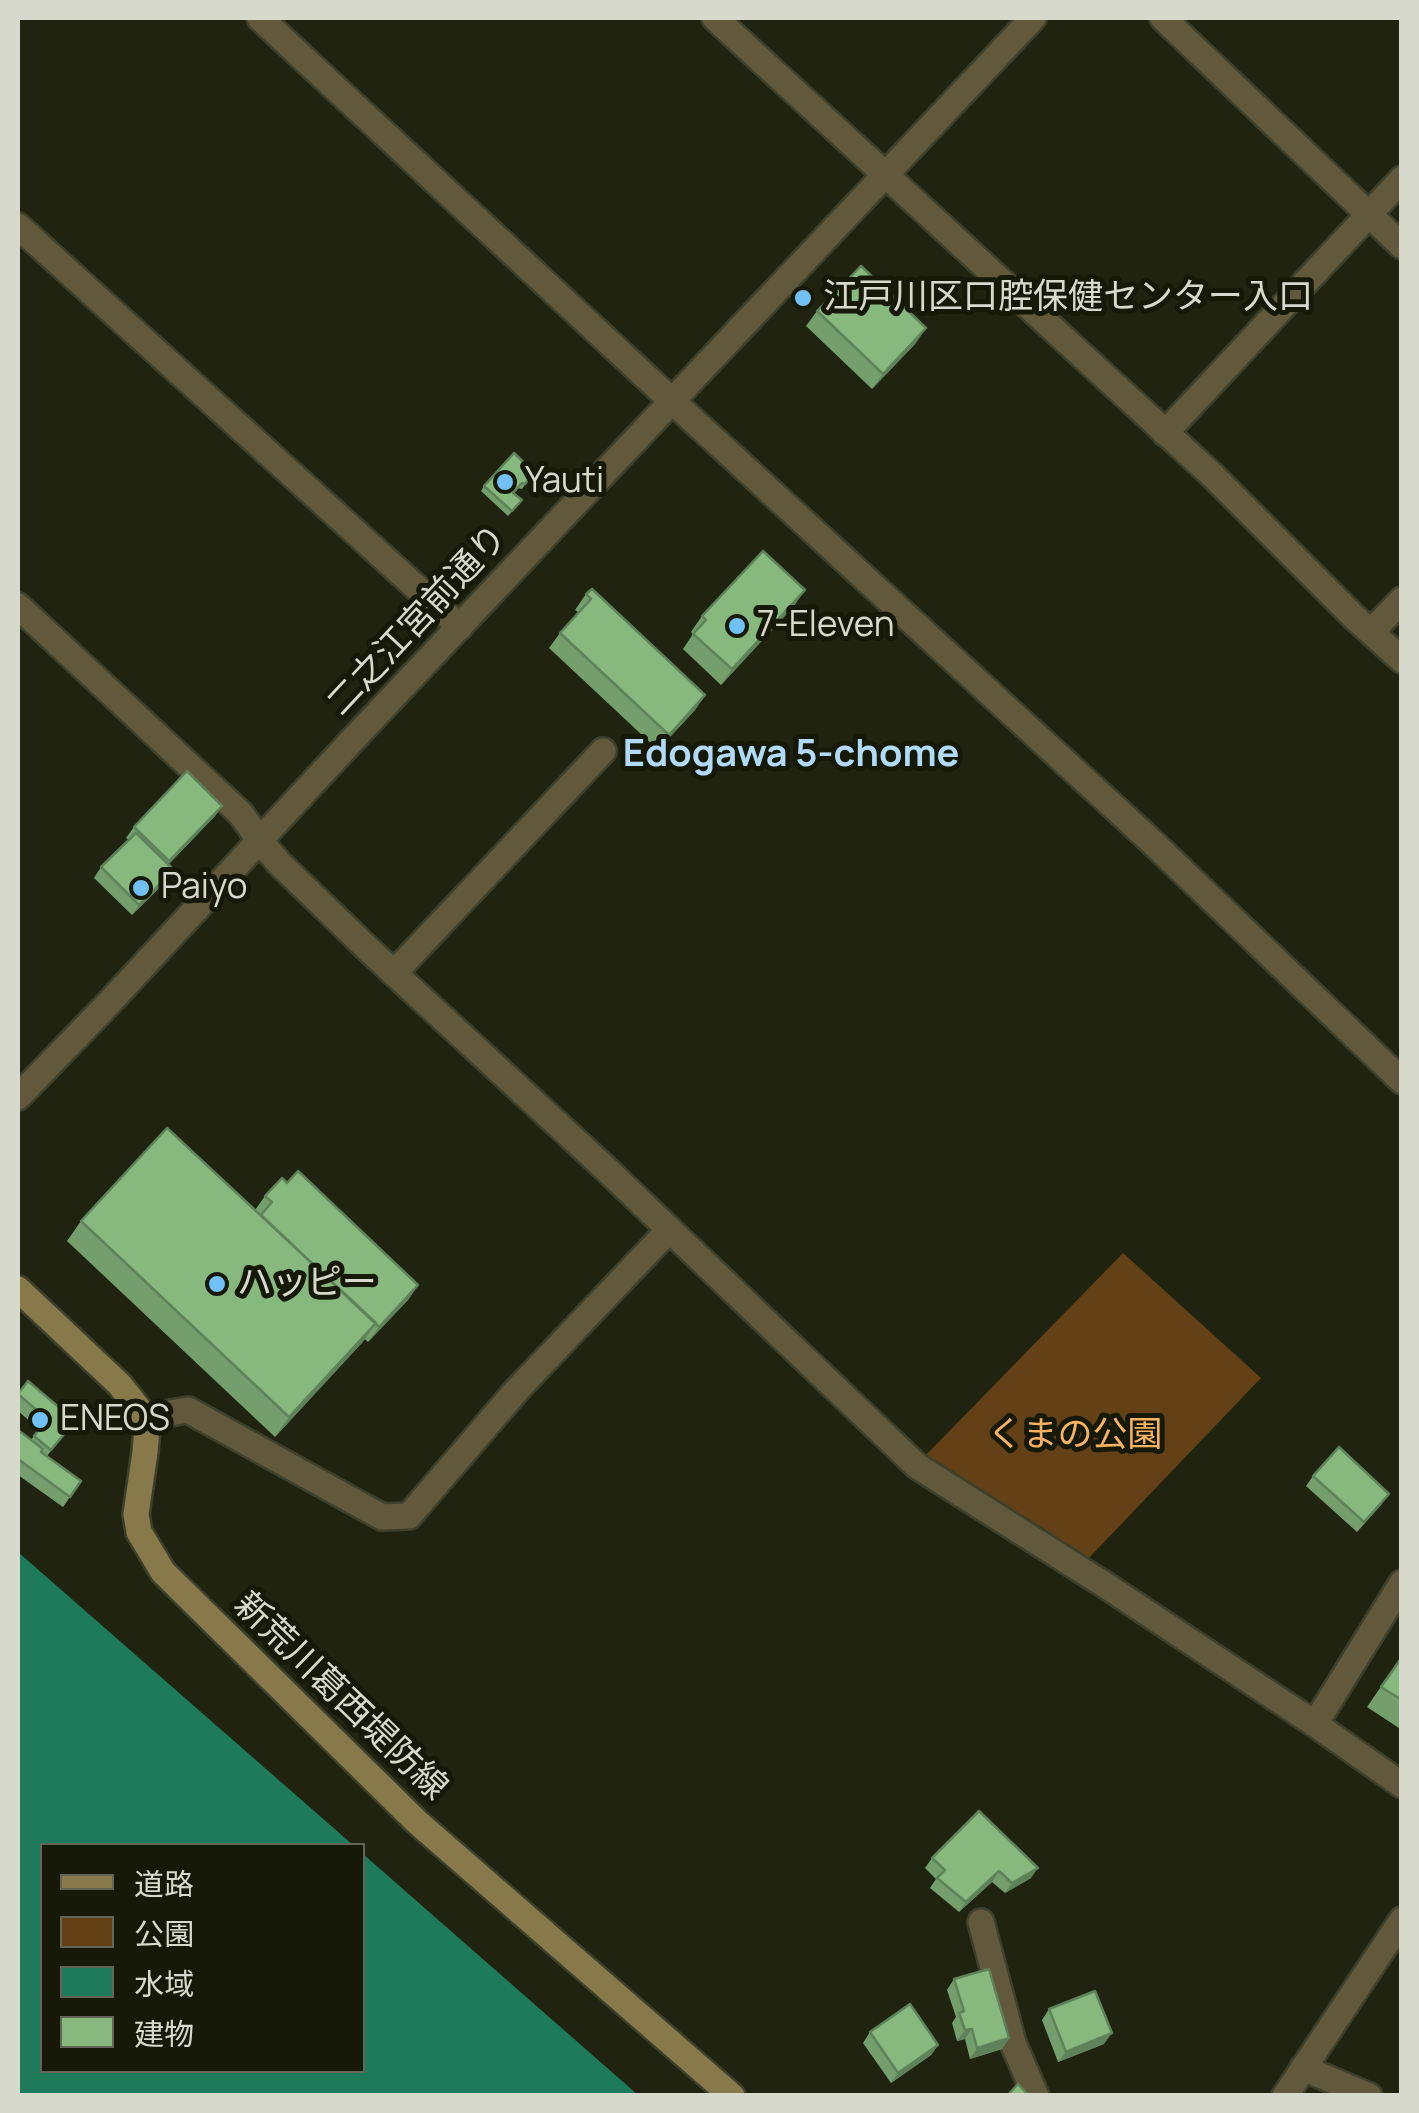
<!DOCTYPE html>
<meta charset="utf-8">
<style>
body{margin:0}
#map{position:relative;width:1419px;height:2113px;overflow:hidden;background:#20230f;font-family:Manrope,"Noto Sans JP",sans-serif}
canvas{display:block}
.frame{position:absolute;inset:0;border:20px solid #d7d9cd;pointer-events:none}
.legend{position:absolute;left:40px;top:1843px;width:325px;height:230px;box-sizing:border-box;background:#161907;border:2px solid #636656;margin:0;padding:12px 18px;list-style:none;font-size:30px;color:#d7d9cd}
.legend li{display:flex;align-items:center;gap:20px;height:50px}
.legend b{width:50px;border:2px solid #636656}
</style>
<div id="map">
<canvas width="1419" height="2113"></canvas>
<div class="frame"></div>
<ul class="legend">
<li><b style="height:12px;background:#88794a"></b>道路</li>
<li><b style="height:28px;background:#634016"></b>公園</li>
<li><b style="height:28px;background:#1d7b5b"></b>水域</li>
<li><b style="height:28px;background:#87b97f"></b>建物</li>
</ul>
</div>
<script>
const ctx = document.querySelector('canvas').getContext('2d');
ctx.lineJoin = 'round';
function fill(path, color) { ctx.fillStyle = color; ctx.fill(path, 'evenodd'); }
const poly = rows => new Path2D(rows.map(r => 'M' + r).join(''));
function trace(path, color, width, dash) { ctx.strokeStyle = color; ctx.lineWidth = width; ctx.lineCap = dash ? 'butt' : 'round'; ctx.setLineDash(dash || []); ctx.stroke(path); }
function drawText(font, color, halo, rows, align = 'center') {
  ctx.font = font + ' Manrope,"Noto Sans JP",sans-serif'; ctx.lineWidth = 10; ctx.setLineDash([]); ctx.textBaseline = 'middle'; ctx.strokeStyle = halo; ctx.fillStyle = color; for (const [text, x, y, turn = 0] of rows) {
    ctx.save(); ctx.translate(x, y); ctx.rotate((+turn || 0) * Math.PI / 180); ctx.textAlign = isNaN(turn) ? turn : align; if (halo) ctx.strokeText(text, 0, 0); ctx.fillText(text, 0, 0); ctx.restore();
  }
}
const green = poly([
 [1123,1253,1261,1378,1085,1562,926,1455]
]);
const water = poly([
 [18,1552,353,1845,42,1846,42,2070,362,2070,363,1854,638,2095,18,2095]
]);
const minor = poly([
 [260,18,672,401,1151,841,1402,1081],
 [715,18,1212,475,1354,617,1402,660],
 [1163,18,1402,246],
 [18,226,460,627],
 [1165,433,1402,179],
 [18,606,241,814,260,841,279,863,368,949,606,1169,917,1466,1105,1585,1315,1724,1402,1785],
 [1371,632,1402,600],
 [395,972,603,751],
 [145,1417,188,1410,382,1517,409,1516,516,1391,669,1230],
 [1315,1724,1402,1583],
 [981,1922,1013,2043,1036,2096],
 [1303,2068,1369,2096],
 [1285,2096,1402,1920]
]);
const tertiary = poly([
 [18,1097,109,1003,360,732,1033,18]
]);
const secondary = poly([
 [18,1289,120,1385,145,1417,147,1428,145,1452,136,1514,139,1532,163,1572,417,1822,732,2096]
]);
const wall = poly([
 [817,311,926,328,915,344,872,389,806,326],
 [534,472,522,489,518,488,514,493,518,505,508,516,481,491,484,486],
 [586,594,705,695,695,710,658,750,549,648,560,633,578,612,575,610],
 [794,606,721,685,683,649,693,634,691,632,702,616],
 [222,806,215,816,168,865,174,870,166,881,132,915,94,878,101,867,129,840,126,838,134,827],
 [287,1183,418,1285,408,1300,368,1342,365,1339,275,1437,67,1241,81,1221,255,1210,265,1196],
 [18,1393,75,1421,47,1456,81,1481,63,1507,18,1475,18,1430,31,1440,39,1429,18,1411],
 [1313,1476,1382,1504,1357,1532,1306,1486],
 [1402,1656,1402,1730,1367,1707],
 [932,1858,1031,1878,1005,1893,992,1882,959,1912,930,1888,936,1879,925,1868],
 [954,1979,1009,2038,1002,2049,970,2059,965,2039,957,2041,952,2023,956,2017,947,1990],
 [1049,2009,1104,2044,1058,2062,1042,2020],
 [870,2032,938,2045,931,2055,891,2083,863,2043]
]);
const shadedWall = poly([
 [926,328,915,344,872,389,883,374],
 [805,590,794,606,721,685,732,669],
 [705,695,695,710,658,750,669,735],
 [222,806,215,816,161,872,169,861],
 [174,870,166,881,132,915,139,905],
 [418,1285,408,1300,368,1342,379,1327],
 [376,1323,362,1343,275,1437,289,1417],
 [1038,1868,1031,1878,1005,1893,1012,1883],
 [999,1871,992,1882,959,1912,966,1902],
 [972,2029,965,2039,957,2041,965,2030],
 [1112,2033,1104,2044,1058,2062,1066,2052],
 [1009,2038,1002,2049,970,2059,977,2048],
 [938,2045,931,2055,891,2083,898,2073]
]);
const building = poly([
 [861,266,926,328,883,374,817,311,861,266],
 [514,453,534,472,525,484,522,483,513,493,522,500,512,511,484,486,514,453],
 [763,551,805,590,732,669,693,634,706,620,702,616,763,551],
 [592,589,705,695,669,735,560,633,591,599,586,594,592,589],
 [187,771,222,806,169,861,134,827,187,771],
 [136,833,174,870,139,905,101,867,136,833],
 [167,1128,376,1323,289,1417,81,1221,167,1128],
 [298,1171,418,1285,379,1327,261,1215,272,1202,265,1196,282,1178,287,1183,298,1171],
 [28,1381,75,1421,51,1450,34,1436,47,1419,18,1394,28,1381],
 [18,1430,43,1449,41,1452,81,1481,70,1497,18,1459,18,1430],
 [1339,1447,1389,1494,1364,1522,1313,1476,1339,1447],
 [1402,1657,1402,1700,1381,1687,1402,1657],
 [979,1811,1038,1868,1012,1883,999,1871,966,1902,937,1878,945,1870,932,1858,979,1811],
 [989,1969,1009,2038,977,2048,972,2029,965,2030,959,2013,964,2011,954,1979,989,1969],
 [1095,1991,1112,2033,1066,2052,1049,2009,1095,1991],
 [910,2004,938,2045,898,2073,870,2032,910,2004],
 [1018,2084,1029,2096,1007,2096,1018,2084]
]);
const markers = [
 [803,298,10,"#71c1f5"],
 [505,482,10,"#71c1f5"],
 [737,626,10,"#71c1f5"],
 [141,888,10,"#71c1f5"],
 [217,1284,10,"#71c1f5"],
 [40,1420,10,"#71c1f5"]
];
const poiNames = [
 ["江戸川区口腔保健センター入口",823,298],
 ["Yauti",525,482],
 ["7-Eleven",757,626],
 ["Paiyo",161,888],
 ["ハッピー",237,1284],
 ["ENEOS",60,1420]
];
const streetNames = [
 ["二之江宮前通り",418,621,-47],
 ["新荒川葛西堤防線",340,1697,44]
];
const parkNames = [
 ["くまの公園",1075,1436]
];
const neighbourhoodNames = [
 ["Edogawa 5-chome",791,755]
];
fill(green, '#634016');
fill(water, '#1d7b5b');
trace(minor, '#3d402d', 30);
trace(tertiary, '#3d402d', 30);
trace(secondary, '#3d402d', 30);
trace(minor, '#62593d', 25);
trace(tertiary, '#62593d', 25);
trace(secondary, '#88794a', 25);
fill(wall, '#749f6d');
fill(shadedWall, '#5e8259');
fill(building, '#87b97f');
trace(building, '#5e8259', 2.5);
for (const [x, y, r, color] of markers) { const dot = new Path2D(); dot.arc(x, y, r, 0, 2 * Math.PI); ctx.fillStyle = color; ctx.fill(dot); trace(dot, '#161907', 4); }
drawText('35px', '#d7d9cd', '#161907', poiNames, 'left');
drawText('35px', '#d7d9cd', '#161907', streetNames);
drawText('35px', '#f9b260', '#161907', parkNames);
drawText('bold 38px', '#b0daf7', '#161907', neighbourhoodNames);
</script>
